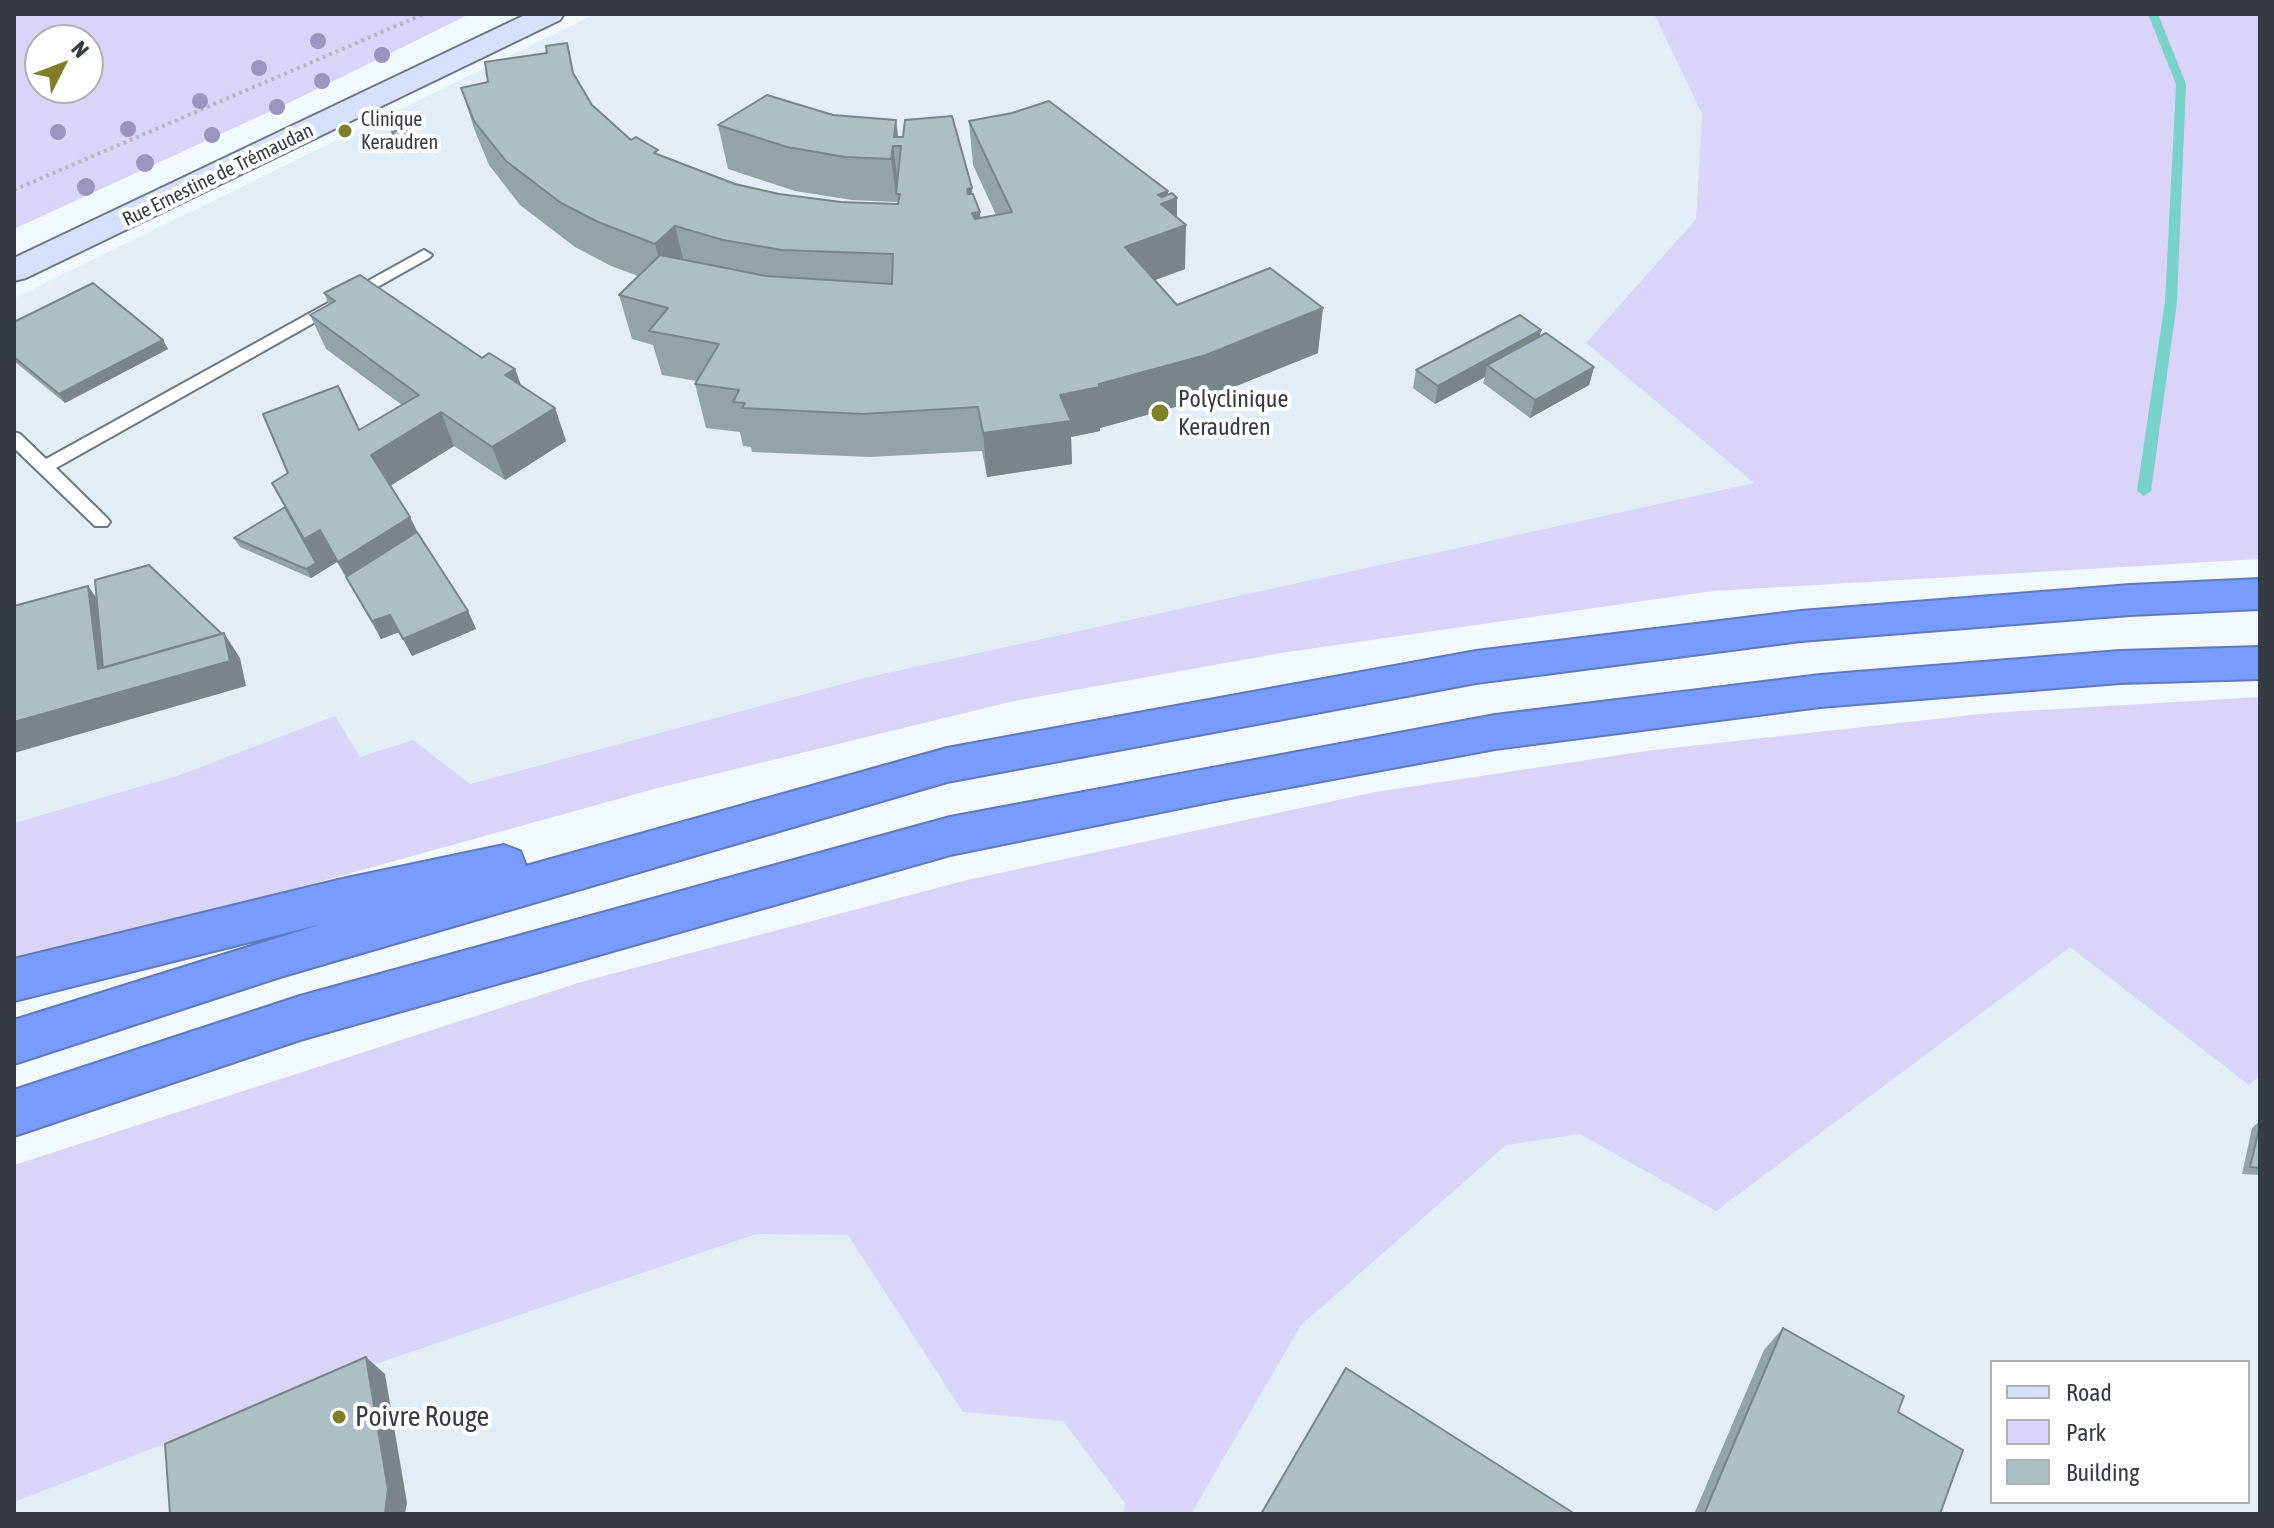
<!DOCTYPE html>
<meta charset="utf-8">
<style>
body{margin:0}
#map{position:relative;width:2274px;height:1528px;overflow:hidden;background:#f2f9fe;font-family:"Asap Condensed",sans-serif}
canvas{display:block}
.frame{position:absolute;inset:0;border:16px solid #363c41;pointer-events:none}
.legend{position:absolute;left:1990px;top:1360px;width:260px;height:144px;box-sizing:border-box;background:#fff;border:2px solid #afb1b3;margin:0;padding:10px 14px;list-style:none;font-size:24px;color:#363c41}
.legend li{display:flex;align-items:center;gap:16px;height:40px}
.legend b{width:40px;border:2px solid #afb1b3}
.north{position:absolute;left:24px;top:24px;width:80px;height:80px;box-sizing:border-box;background:#fff;border:2px solid #afb1b3;border-radius:50%;rotate:48deg;font-size:22px;font-weight:700;line-height:32px;text-align:center;color:#363c41}
.north::after{content:'';display:block;margin:auto;width:28px;height:36px;background:#7f7f27;clip-path:polygon(50% 0,100% 100%,50% 72%,0 100%)}
</style>
<div id="map">
<canvas width="2274" height="1528"></canvas>
<div class="frame"></div>
<ul class="legend">
<li><b style="height:10px;background:#d6e1ff"></b>Road</li>
<li><b style="height:22px;background:#dad4f8"></b>Park</li>
<li><b style="height:22px;background:#abbfc4"></b>Building</li>
</ul>
<div class="north">N</div>
</div>
<script>
const ctx = document.querySelector('canvas').getContext('2d');
ctx.lineJoin = 'round';
function fill(path, color) { ctx.fillStyle = color; ctx.fill(path, 'evenodd'); }
const poly = rows => new Path2D(rows.map(r => 'M' + r).join(''));
function trace(path, color, width, dash) { ctx.strokeStyle = color; ctx.lineWidth = width; ctx.lineCap = dash ? 'butt' : 'round'; ctx.setLineDash(dash || []); ctx.stroke(path); }
function drawText(font, color, halo, rows, align = 'center') {
  ctx.font = font + ' "Asap Condensed",sans-serif'; ctx.lineWidth = 8; ctx.setLineDash([]); ctx.textBaseline = 'middle'; ctx.strokeStyle = halo; ctx.fillStyle = color; for (const [text, x, y, turn = 0] of rows) {
    ctx.save(); ctx.translate(x, y); ctx.rotate((+turn || 0) * Math.PI / 180); ctx.textAlign = isNaN(turn) ? turn : align; if (halo) ctx.strokeText(text, 0, 0); ctx.fillText(text, 0, 0); ctx.restore();
  }
}
const built = poly([
 [595,14,1654,14,1702,114,1696,219,1586,343,1755,483,864,678,470,784,14,872,14,298],
 [2066,933,2260,987,2260,1514,14,1514,14,1459,813,1179],
 [1992,1362,2248,1362,2248,1502,1992,1502]
]);
const green = poly([
 [14,14,470,14,299,98,14,229],
 [40,40,88,40,88,88,40,88],
 [1654,14,2260,14,2260,559,1713,591,1281,653,1014,701,658,788,120,937,14,963,14,823,177,776,335,716,360,757,413,740,470,784,864,678,1754,483,1586,343,1696,219,1702,114],
 [2260,697,2260,1076,2249,1085,2070,947,1716,1211,1580,1134,1506,1145,1301,1325,1191,1514,1124,1514,1125,1503,1063,1421,963,1412,848,1235,756,1234,335,1378,14,1502,14,1165,581,982,967,880,1375,792,1653,750,1990,713]
]);
const stream = poly([
 [2148,14,2158,14,2186,84,2177,302,2151,491,2144,496,2137,491,2165,302,2176,84,2148,14]
]);
const path = poly([
 [14,190,424,14]
]);
const lane = poly([
 [424,250,432,255,429,258,56,468,107,518,110,522,107,526,95,526,14,448,14,432,20,434,46,459,424,250]
]);
const secondary = poly([
 [527,14,564,14,560,20,26,278,14,281,14,258,527,14]
]);
const highway = poly([
 [2260,579,2260,609,2130,615,1801,641,1476,683,947,782,280,977,14,1064,14,1020,322,924,14,1001,14,959,342,879,504,845,520,851,526,866,947,748,1476,651,1801,611,2130,585,2260,579],
 [2260,647,2260,679,2120,683,1820,707,1495,749,1220,800,950,855,300,1040,14,1136,14,1090,300,996,950,817,1495,715,1820,675,2120,651,2260,647]
]);
const trees = [
 [318,41,8],
 [382,55,8],
 [259,68,8],
 [322,81,8],
 [200,101,8],
 [277,107,8],
 [128,129,8],
 [58,132,8],
 [212,135,8],
 [145,163,9],
 [86,187,9]
];
const wall = poly([
 [577,79,592,105,631,140,660,155,735,184,779,194,841,202,898,204,897,200,897,202,852,200,795,191,728,169,718,125,833,115,896,120,898,137,972,188,972,194,980,218,996,215,973,165,969,121,1168,191,1168,195,1177,198,1177,218,1185,269,1155,280,1177,305,1318,353,1204,399,1100,428,1100,431,1071,437,1072,464,987,477,982,451,870,457,752,452,751,447,743,446,740,432,706,428,695,384,697,381,662,375,653,345,632,339,619,295,638,276,611,266,575,247,520,205,489,165,475,131,461,88],
 [324,293,482,358,515,369,521,385,555,408,566,441,505,480,454,446,391,485,410,517,417,532,468,611,476,629,412,656,399,632,381,639,337,562,311,578,240,547,234,538,285,507,359,430,402,405,326,349,310,315,329,305],
 [14,322,163,340,168,349,65,403,14,361],
 [1541,330,1540,337,1594,367,1589,385,1530,418,1483,383,1485,377,1435,404,1413,388,1416,370],
 [2260,1121,2260,1175,2242,1174,2252,1128],
 [1783,1328,1898,1412,1940,1514,1694,1514,1764,1350]
]);
const shadedWall = poly([
 [896,120,899,146,894,137],
 [415,134,418,143,400,148,396,139],
 [893,146,899,189,896,194,897,202,891,159],
 [972,188,974,213,980,212,983,256,967,189],
 [1168,191,1168,201,1177,198,1177,228,1186,225,1185,269,1125,291,1125,247,1158,195],
 [675,226,686,270,667,288,655,244],
 [1323,308,1318,353,1204,399,1100,428,1100,431,1071,437,1072,464,987,477,983,433,1060,395],
 [1541,330,1537,348,1487,365,1485,377,1435,404,1438,386],
 [163,340,168,349,65,403,59,394],
 [1594,367,1589,385,1530,418,1535,400],
 [515,369,527,402,505,375],
 [555,408,566,441,505,480,492,447],
 [441,412,454,446,387,488,371,455],
 [410,517,426,549,356,594,338,562],
 [320,530,337,562,311,578,306,569,304,539],
 [88,586,106,611,114,674,224,633,240,658,246,686,14,753,14,722,98,669],
 [468,611,476,629,412,656,403,639],
 [390,615,399,632,381,639,372,621],
 [366,1357,385,1374,407,1503,405,1514,385,1514]
]);
const building = poly([
 [567,43,573,73,592,105,631,140,636,137,658,150,654,153,735,184,779,194,841,202,898,204,900,194,896,194,901,146,893,146,891,159,845,157,787,147,718,125,767,95,833,115,896,120,894,137,903,137,905,120,952,116,972,188,967,189,968,194,973,194,980,212,972,213,975,219,1012,212,969,121,1012,113,1049,101,1168,191,1158,195,1162,197,1172,193,1177,198,1161,204,1186,225,1125,247,1177,305,1270,268,1323,308,1206,355,1099,384,1099,387,1060,395,1071,421,983,433,978,407,863,414,742,408,745,403,733,402,739,390,695,384,719,344,649,331,668,308,619,295,660,255,766,276,892,284,893,254,782,250,723,240,675,226,655,244,598,222,561,203,506,161,474,121,461,88,488,82,485,62,547,53,546,46,567,43],
 [410,128,415,134,396,139,392,132,410,128],
 [360,275,482,358,489,353,515,369,505,375,555,408,492,447,441,412,371,455,410,517,338,562,320,530,304,539,272,483,288,473,263,414,338,386,359,430,419,395,310,315,335,301,324,293,360,275],
 [93,283,163,340,59,394,14,357,14,322,93,283],
 [1520,315,1541,330,1438,386,1416,370,1520,315],
 [1546,333,1594,367,1535,400,1487,365,1546,333],
 [285,507,316,563,306,569,234,538,285,507],
 [417,532,468,611,403,639,390,615,372,621,346,577,417,532],
 [149,565,222,634,103,668,95,580,149,565],
 [88,586,98,669,224,633,230,661,14,722,14,606,88,586],
 [2260,1125,2260,1168,2250,1167,2260,1125],
 [1783,1328,1904,1396,1898,1412,1963,1450,1940,1514,1704,1514,1783,1328],
 [366,1357,388,1489,385,1514,170,1514,165,1444,366,1357],
 [1346,1368,1575,1514,1261,1514,1346,1368]
]);
const markers = [
 [345,131,8,"#7f7f27"],
 [1160,413,10,"#7f7f27"],
 [339,1417,8,"#7f7f27"]
];
const farPoinames = [
 ["Clinique",361,120],
 ["Keraudren",361,143]
];
const farStreetnames = [
 ["Rue Ernestine de Trémaudan",218,175,-26]
];
const poiNames = [
 ["Polyclinique",1178,399],
 ["Keraudren",1178,427]
];
const nearPoinames = [
 ["Poivre Rouge",355,1417]
];
fill(built, '#e1eef8');
fill(green, '#dad4f8');
fill(stream, '#78d2ca');
trace(lane, '#6a7883', 4);
trace(secondary, '#6a7883', 4);
trace(highway, '#607abc', 4);
trace(path, '#b3b9be', 4, [3, 4]);
fill(lane, '#fff');
fill(secondary, '#d6e1ff');
fill(highway, '#779cfe');
ctx.fillStyle = '#9c94bf';
for (const [x, y, r] of trees) { ctx.beginPath(); ctx.arc(x, y, r, 0, 2 * Math.PI); ctx.fill(); }
fill(wall, '#93a4a9');
fill(shadedWall, '#788689');
fill(building, '#abbfc4');
trace(building, '#788689', 2);
for (const [x, y, r, color] of markers) { const dot = new Path2D(); dot.arc(x, y, r, 0, 2 * Math.PI); ctx.fillStyle = color; ctx.fill(dot); trace(dot, '#fff', 3); }
drawText('20px', '#363c41', '#fff', farPoinames, 'left');
drawText('20px', '#363c41', '#fff', farStreetnames);
drawText('24px', '#363c41', '#fff', poiNames, 'left');
drawText('28px', '#363c41', '#fff', nearPoinames, 'left');
</script>
